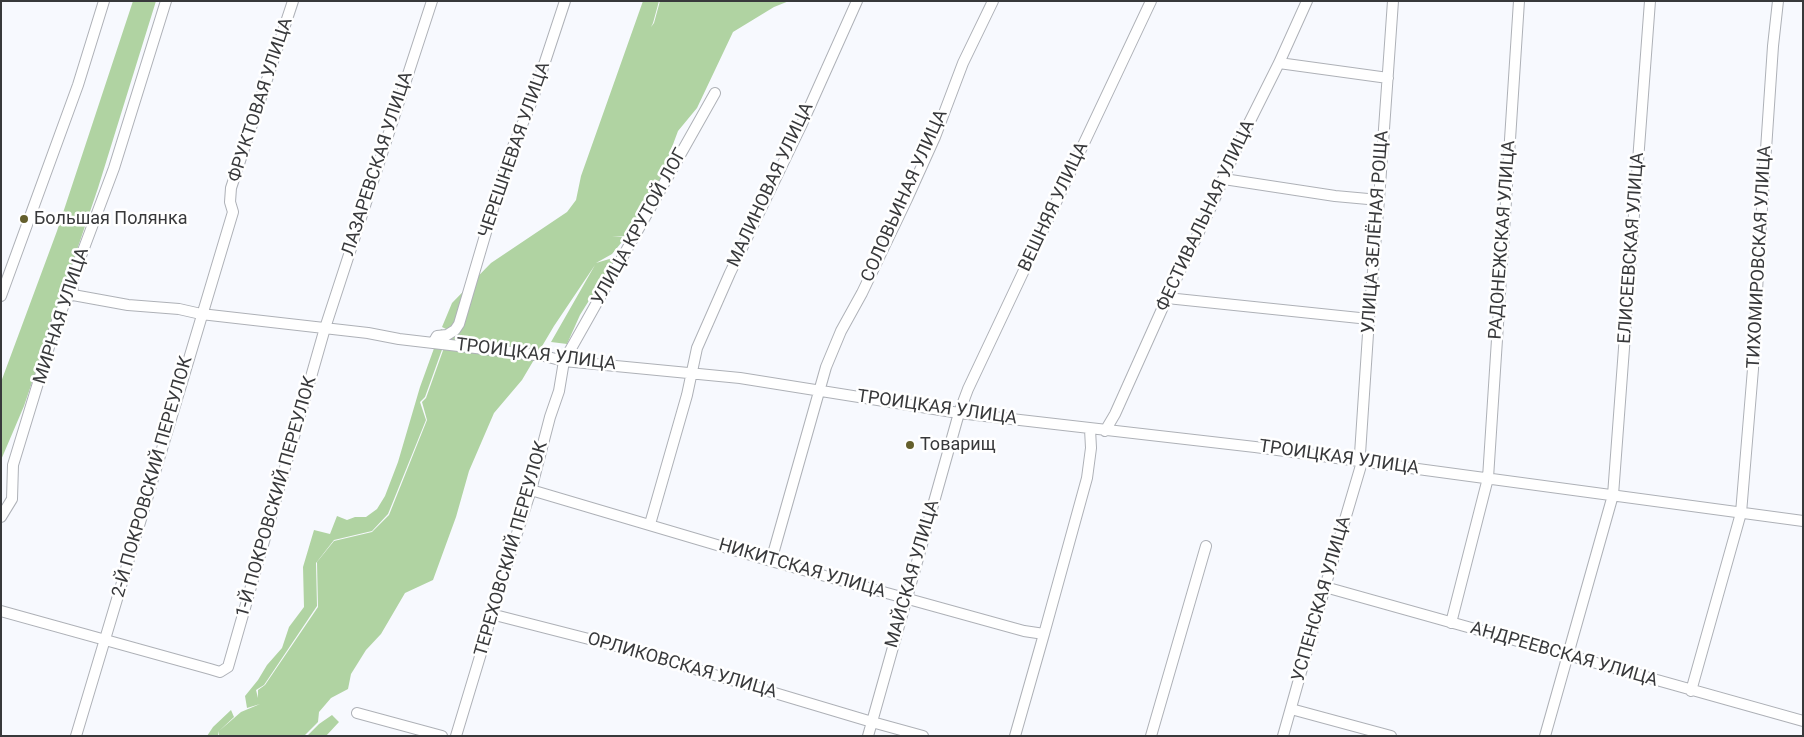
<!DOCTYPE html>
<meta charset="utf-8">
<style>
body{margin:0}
#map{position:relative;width:1804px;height:737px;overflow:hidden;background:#f7f9fe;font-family:Roboto,sans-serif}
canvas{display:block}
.frame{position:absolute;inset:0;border:2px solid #38393b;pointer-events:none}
</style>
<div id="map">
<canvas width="1804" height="737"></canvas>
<div class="frame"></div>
</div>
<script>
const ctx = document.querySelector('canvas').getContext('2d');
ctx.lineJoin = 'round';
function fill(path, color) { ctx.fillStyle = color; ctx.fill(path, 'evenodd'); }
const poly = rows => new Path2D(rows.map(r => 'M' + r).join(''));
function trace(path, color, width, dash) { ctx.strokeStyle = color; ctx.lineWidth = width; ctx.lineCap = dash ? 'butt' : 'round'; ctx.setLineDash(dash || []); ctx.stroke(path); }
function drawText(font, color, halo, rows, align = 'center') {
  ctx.font = font + ' Roboto,sans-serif'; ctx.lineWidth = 5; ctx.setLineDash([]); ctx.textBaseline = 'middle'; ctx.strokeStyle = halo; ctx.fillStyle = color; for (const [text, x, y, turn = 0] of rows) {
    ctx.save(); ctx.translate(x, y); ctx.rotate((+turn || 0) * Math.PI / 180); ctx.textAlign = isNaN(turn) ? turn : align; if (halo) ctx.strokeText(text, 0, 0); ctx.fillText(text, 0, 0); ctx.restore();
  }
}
const green = poly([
 [133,1,156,1,98,188,24,406,1,460,1,382,57,231],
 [643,1,659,1,653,23,651,27,654,23,660,1,789,1,774,7,733,32,697,108,678,131,656,190,627,236,612,237,626,237,612,254,596,263,616,257,580,315,567,344,551,342,595,265,554,326,522,380,494,413,469,471,456,517,433,580,405,593,381,634,366,650,351,674,348,689,331,698,319,712,318,722,304,736,219,736,219,731,241,712,260,704,247,708,245,696,258,680,267,665,282,648,289,627,304,607,303,567,314,530,330,534,337,516,347,520,355,517,366,517,377,509,385,496,398,462,420,387,441,329,448,333,425,397,420,402,426,420,388,514,372,531,334,540,316,563,317,606,264,685,256,690,258,698,258,690,265,685,318,607,317,562,334,541,372,532,389,515,427,420,422,402,426,398,450,331,442,327,452,303,491,263,567,212,576,200,581,176],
 [231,710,234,717,219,731,218,736,207,736,213,727],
 [332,715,339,722,326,736,307,736,319,724]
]);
const minor = poly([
 [1279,63,1388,78],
 [1224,179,1335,196,1379,200],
 [73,295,128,305,179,309,201,314,368,333,399,339,544,356,564,361,740,378,959,413,1255,447,1803,521],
 [1,296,78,85,104,1],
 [1167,298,1369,319],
 [433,343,437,336,447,335,455,330,459,324,507,161,532,101,565,1],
 [1105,431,1115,414,1167,298,1212,205,1238,145,1279,63,1307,1],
 [531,490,771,561,1024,631,1044,634,1087,478,1091,448,1090,429],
 [1,517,12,499,13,465,56,324,67,297,73,295,72,280,114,168,166,1],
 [650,524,687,395,697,348,730,273,801,126,857,1],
 [771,561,826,367,841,331,862,293,907,199,935,137,963,63,993,1],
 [1325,587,1803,721],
 [1,611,210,669,220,672,228,667,325,328,432,1],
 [491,614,624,648,872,722,923,736],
 [1451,623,1488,478,1519,1],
 [1691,691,1741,513,1753,369,1759,253,1773,46,1778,1],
 [1291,709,1391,736],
 [357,713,442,736],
 [76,736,233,212,230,202,231,188,293,1],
 [456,736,485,640,491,614,531,490,550,417,559,391,564,361,715,93],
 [868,736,959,413,968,389,1151,1],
 [1015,736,1044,634],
 [1151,736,1206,546],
 [1283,736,1325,587,1362,462,1360,454,1369,319,1379,200,1393,1],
 [1545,736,1613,495,1650,1]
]);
const markers = [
 [24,219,5,"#645f2c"],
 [910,445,5,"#645f2c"]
];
const streetNames = [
 ["ФРУКТОВАЯ УЛИЦА",261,100,-72],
 ["ЧЕРЕШНЕВАЯ УЛИЦА",515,150,-71],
 ["ЛАЗАРЕВСКАЯ УЛИЦА",378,164,-72],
 ["МАЛИНОВАЯ УЛИЦА",771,185,-65],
 ["СОЛОВЬИНАЯ УЛИЦА",905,196,-66],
 ["ВЕШНЯЯ УЛИЦА",1054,207,-65],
 ["ФЕСТИВАЛЬНАЯ УЛИЦА",1206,216,-65],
 ["УЛИЦА КРУТОЙ ЛОГ",640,227,-61],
 ["УЛИЦА ЗЕЛЁНАЯ РОЩА",1376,232,-86],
 ["РАДОНЕЖСКАЯ УЛИЦА",1503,240,-86],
 ["ЕЛИСЕЕВСКАЯ УЛИЦА",1632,248,-86],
 ["ТИХОМИРОВСКАЯ УЛИЦА",1760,257,-87],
 ["МИРНАЯ УЛИЦА",62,316,-72],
 ["ТРОИЦКАЯ УЛИЦА",536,355,7],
 ["ТРОИЦКАЯ УЛИЦА",937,408,8],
 ["ТРОИЦКАЯ УЛИЦА",1339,458,8],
 ["2-Й ПОКРОВСКИЙ ПЕРЕУЛОК",153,477,-74],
 ["1-Й ПОКРОВСКИЙ ПЕРЕУЛОК",277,497,-74],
 ["ТЕРЕХОВСКИЙ ПЕРЕУЛОК",512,549,-74],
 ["НИКИТСКАЯ УЛИЦА",802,569,16],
 ["МАЙСКАЯ УЛИЦА",913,574,-74],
 ["УСПЕНСКАЯ УЛИЦА",1322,599,-74],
 ["АНДРЕЕВСКАЯ УЛИЦА",1564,655,16],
 ["ОРЛИКОВСКАЯ УЛИЦА",682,666,16]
];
const poiNames = [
 ["Большая Полянка",34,219],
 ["Товарищ",920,445]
];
fill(green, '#b0d3a2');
trace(minor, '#aeb1b7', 12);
trace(minor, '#fff', 10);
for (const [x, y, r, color] of markers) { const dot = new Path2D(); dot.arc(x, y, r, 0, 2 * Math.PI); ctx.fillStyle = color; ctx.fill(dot); trace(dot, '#fff', 2); }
drawText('18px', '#38393b', '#fff', streetNames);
drawText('18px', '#38393b', '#fff', poiNames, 'left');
</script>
